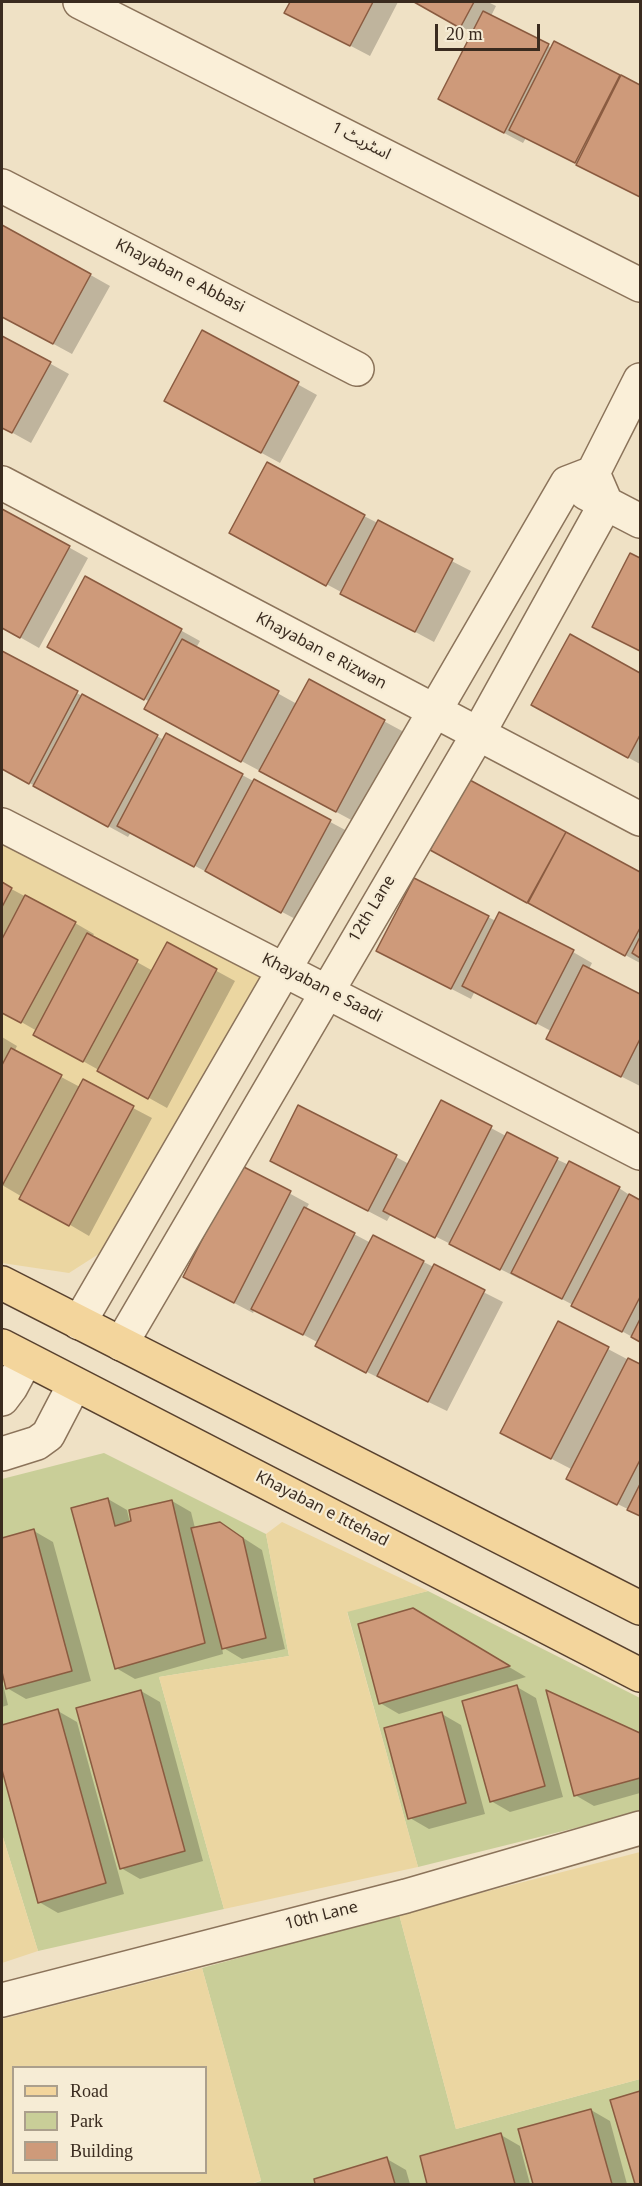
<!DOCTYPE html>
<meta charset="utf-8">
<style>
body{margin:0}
#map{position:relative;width:642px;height:2186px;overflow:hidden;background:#efe1c5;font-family:Georgia,serif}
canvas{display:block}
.frame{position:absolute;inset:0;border:3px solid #3a2b1f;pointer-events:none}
.legend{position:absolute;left:12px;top:2066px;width:195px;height:108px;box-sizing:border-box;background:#f6ecd5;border:2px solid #ab9f8c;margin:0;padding:8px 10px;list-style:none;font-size:18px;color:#3a2b1f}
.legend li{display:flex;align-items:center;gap:12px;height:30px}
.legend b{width:30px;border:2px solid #ab9f8c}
.scale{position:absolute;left:435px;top:24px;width:105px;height:27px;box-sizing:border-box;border:3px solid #3a2b1f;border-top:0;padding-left:8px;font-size:18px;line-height:21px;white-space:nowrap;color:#3a2b1f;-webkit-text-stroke:4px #f6ecd5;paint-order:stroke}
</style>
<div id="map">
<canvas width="642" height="2186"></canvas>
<div class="frame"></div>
<ul class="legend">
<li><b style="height:8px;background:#f3d59c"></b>Road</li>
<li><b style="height:16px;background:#c9ce98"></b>Park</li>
<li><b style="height:16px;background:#ce9a7a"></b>Building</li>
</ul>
<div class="scale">20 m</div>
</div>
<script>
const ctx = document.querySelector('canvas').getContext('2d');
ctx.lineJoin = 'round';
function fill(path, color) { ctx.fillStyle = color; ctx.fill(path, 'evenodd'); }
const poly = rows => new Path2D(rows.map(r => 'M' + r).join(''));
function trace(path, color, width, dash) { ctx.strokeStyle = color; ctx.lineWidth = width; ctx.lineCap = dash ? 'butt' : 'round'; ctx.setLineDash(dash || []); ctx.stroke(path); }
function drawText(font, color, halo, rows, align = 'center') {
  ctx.font = font + ' Georgia,"Noto Sans Arabic",serif'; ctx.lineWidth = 4.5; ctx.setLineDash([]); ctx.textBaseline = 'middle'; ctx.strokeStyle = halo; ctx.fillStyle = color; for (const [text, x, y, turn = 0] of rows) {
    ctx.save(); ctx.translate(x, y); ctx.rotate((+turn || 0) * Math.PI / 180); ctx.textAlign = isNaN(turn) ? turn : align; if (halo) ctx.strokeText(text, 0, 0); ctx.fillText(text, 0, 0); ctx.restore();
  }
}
const green = poly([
 [104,1453,266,1534,289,1656,159,1677,224,1909,38,1951,2,1834,2,1479],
 [428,1591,640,1698,640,1812,418,1867,347,1611],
 [399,1914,456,2129,640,2079,640,2184,251,2184,261,2181,202,1968]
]);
const sand = poly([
 [2,842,262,975,108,1248,69,1273,2,1263],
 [282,1522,428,1591,347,1612,418,1867,224,1909,159,1677,289,1656,266,1534],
 [2,1834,38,1951,2,1963],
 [640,1852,640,2079,456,2129,399,1914],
 [202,1968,261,2180,251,2184,2,2184,2,2019],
 [14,2068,206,2068,206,2172,14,2172]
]);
const shadow = poly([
 [292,2,398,2,370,56,286,12],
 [417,2,488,2,496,6,491,16,552,48,555,43,640,87,640,197,526,138,523,143,440,99,473,33],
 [2,225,110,286,72,354,2,316],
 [203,332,317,395,280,463,185,411],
 [2,337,69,374,31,443,2,427],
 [2,510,88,558,39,648,2,627],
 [364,516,471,571,434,642,250,543],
 [631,555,640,560,640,651,613,637],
 [86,578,200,641,196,648,297,704,309,681,404,732,355,822,165,720,150,702,68,657],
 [570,636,640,675,640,764,552,716],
 [2,653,164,740,167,735,349,832,301,922,131,832,128,837,2,768],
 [469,781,640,874,640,963,451,861],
 [2,884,75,923,94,934,92,937,153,971,167,944,235,981,167,1108,54,1045,37,1031,2,1011],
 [500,915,573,952,592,963,589,969,640,995,640,1086,567,1049,551,1031,475,991,471,999,397,961,488,917,496,921],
 [2,1037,17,1046,14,1052,80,1087,133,1108,152,1118,89,1236,2,1185],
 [442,1102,506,1136,619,1188,640,1202,640,1341,521,1277,520,1279,391,1214,387,1221,291,1171,396,1157,409,1164],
 [241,1167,309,1204,306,1209,371,1243,374,1237,503,1302,447,1411,336,1357,319,1343,255,1309,253,1313,185,1277],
 [608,1349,640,1366,640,1515,587,1489,573,1470,521,1443],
 [108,1499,127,1510,130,1523,172,1501,191,1512,195,1528,220,1523,262,1550,285,1649,242,1659,222,1647,223,1654,135,1679,116,1668],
 [34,1531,53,1542,91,1681,26,1699,7,1688,2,1667,2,1540],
 [413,1610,526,1677,399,1714,380,1703],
 [2,1680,8,1705,2,1707],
 [517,1687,536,1698,563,1797,510,1812,491,1801],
 [141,1691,160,1702,203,1861,140,1879,121,1868],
 [548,1693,640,1735,640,1793,594,1806,575,1795],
 [58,1711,77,1722,124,1894,58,1913,39,1902,2,1764,2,1726],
 [442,1714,461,1725,485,1814,429,1829,410,1818],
 [640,2093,640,2184,636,2184,612,2101],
 [591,2110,610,2121,627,2184,535,2184,520,2130],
 [501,2135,520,2146,530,2184,429,2184,422,2157],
 [387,2159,406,2170,410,2184,317,2184,316,2180]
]);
const building = poly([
 [290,2,373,2,350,46,284,13,290,2],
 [414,2,474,2,460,28,414,2],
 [483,11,549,44,504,133,438,99,483,11],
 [554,41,620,75,575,163,509,130,554,41],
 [621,75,640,85,640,197,576,165,621,75],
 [2,225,91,274,53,344,2,317,2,225],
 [202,330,299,382,261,453,164,401,202,330],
 [2,336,51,362,12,433,2,428,2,336],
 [267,462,365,515,326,586,229,533,267,462],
 [2,509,70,546,20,638,2,628,2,509],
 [378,520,453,559,415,632,340,594,378,520],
 [630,553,640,558,640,651,592,627,630,553],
 [85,576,182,629,144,700,47,647,85,576],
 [570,634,640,673,640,735,628,758,531,705,570,634],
 [182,639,279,691,241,762,144,709,182,639],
 [2,651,78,691,29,784,2,769,2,651],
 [309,679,385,720,336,812,259,771,309,679],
 [82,694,158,735,108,827,33,786,82,694],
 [166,733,243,774,194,867,117,826,166,733],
 [254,779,331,820,281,913,205,871,254,779],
 [468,779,566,832,527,903,430,850,468,779],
 [566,832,640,872,640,928,625,956,528,903,566,832],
 [414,878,489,916,451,989,376,951,414,878],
 [2,882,12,888,2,907,2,882],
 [25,895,76,922,21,1023,2,1013,2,939,25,895],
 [499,912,574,950,536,1024,462,986,499,912],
 [87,933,138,960,83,1062,33,1035,87,933],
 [640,937,640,958,632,953,640,937],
 [167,942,217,969,148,1099,97,1071,167,942],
 [583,965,640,994,640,1039,621,1077,546,1039,583,965],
 [11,1048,62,1075,2,1186,2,1065,11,1048],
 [83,1079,134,1106,69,1226,19,1199,83,1079],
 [441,1100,492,1126,435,1238,383,1211,441,1100],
 [298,1105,397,1155,368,1211,270,1161,298,1105],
 [507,1132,558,1158,500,1270,449,1244,507,1132],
 [569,1161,620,1187,562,1299,511,1273,569,1161],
 [240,1165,291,1191,234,1303,183,1277,240,1165],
 [629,1194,640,1200,640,1297,622,1332,571,1306,629,1194],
 [304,1207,355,1233,303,1335,251,1309,304,1207],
 [373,1235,424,1261,366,1373,315,1346,373,1235],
 [434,1264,485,1290,428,1402,377,1376,434,1264],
 [640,1319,640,1342,631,1337,640,1319],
 [558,1321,609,1347,551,1459,500,1433,558,1321],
 [628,1358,640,1364,640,1460,617,1505,566,1479,628,1358],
 [640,1484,640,1516,627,1510,640,1484],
 [108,1498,115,1526,131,1521,129,1510,172,1500,205,1643,115,1669,71,1508,108,1498],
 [220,1522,243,1538,266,1638,222,1649,191,1528,220,1522],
 [34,1529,72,1671,6,1689,2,1672,2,1538,34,1529],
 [413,1608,510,1666,379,1704,358,1624,413,1608],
 [517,1685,545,1786,490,1802,462,1701,517,1685],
 [141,1690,185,1851,120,1869,76,1708,141,1690],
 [546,1690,640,1733,640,1778,574,1796,546,1690],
 [58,1709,106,1883,38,1903,2,1770,2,1725,58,1709],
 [442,1712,466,1803,408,1819,384,1728,442,1712],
 [640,2091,640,2184,635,2184,610,2100,640,2091],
 [591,2109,612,2184,533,2184,518,2129,591,2109],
 [501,2133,515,2184,427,2184,420,2156,501,2133],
 [387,2157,395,2184,315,2184,314,2179,387,2157]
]);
const street = poly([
 [80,2,640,285],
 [2,186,357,369],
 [2,483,640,819],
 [586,493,640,521],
 [2,825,640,1153],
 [79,1323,567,483,593,473,640,380],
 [121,1344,477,736,606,503,593,473],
 [2,1399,11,1387,26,1359],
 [2,1454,37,1443,48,1435,74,1385],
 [2,2000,406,1896,640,1828]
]);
const primary = poly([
 [2,1283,640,1608],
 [2,1346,640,1675]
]);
const streetNames = [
 ["اسٹریٹ 1",360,143,27],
 ["Khayaban e Abbasi",179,278,27],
 ["Khayaban e Rizwan",320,653,28],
 ["12th Lane",374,910,-59],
 ["Khayaban e Saadi",321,990,27],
 ["Khayaban e Ittehad",321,1511,27],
 ["10th Lane",322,1918,-14]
];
fill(green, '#c9ce98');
fill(sand, '#ebd6a1');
fill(shadow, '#0003');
fill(building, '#ce9a7a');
trace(building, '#8a5b40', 1.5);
trace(street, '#8b735a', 36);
trace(primary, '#58412e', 36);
trace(street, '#faefd8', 33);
trace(primary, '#f3d59c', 33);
drawText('16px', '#3a2b1f', '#f6ecd5', streetNames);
</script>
